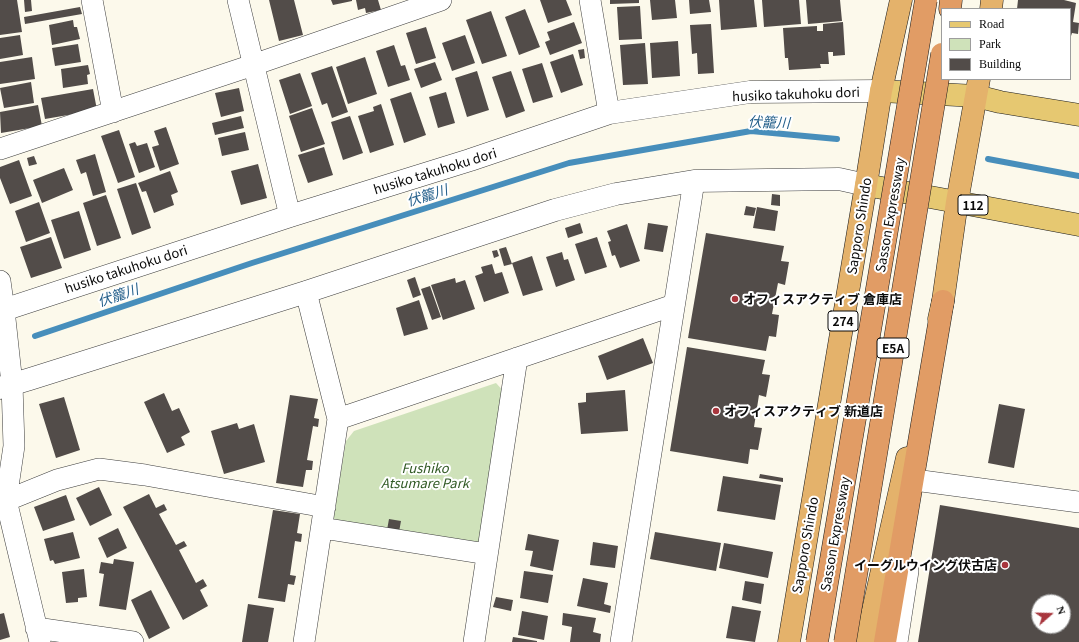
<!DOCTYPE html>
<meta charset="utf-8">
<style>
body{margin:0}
#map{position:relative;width:1079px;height:642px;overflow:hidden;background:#fcf9eb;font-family:Georgia,serif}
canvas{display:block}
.legend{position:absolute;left:941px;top:8px;width:130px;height:72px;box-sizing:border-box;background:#fff;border:1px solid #9d9d9d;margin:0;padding:5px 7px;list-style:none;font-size:12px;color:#0b0b0b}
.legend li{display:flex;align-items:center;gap:8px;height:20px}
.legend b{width:20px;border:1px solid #9d9d9d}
.north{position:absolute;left:1031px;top:594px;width:40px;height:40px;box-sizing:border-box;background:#fff;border:1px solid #9d9d9d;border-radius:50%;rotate:70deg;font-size:11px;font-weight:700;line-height:16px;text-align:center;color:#0b0b0b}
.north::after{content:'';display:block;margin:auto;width:14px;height:18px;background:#a8363d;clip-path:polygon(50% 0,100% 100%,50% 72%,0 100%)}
</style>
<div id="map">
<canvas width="1079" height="642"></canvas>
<ul class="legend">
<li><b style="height:5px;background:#e6c871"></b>Road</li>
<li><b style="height:11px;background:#cfe2ba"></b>Park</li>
<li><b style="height:11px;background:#524c49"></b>Building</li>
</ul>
<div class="north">N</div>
</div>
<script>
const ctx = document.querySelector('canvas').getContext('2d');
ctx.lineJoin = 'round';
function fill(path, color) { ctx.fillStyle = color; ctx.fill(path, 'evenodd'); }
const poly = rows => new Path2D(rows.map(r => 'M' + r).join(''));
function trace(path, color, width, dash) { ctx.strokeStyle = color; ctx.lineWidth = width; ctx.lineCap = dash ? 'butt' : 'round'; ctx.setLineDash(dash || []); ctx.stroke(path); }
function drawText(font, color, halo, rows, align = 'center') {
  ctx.font = font + ' Georgia,"Noto Sans JP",serif'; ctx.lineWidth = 4; ctx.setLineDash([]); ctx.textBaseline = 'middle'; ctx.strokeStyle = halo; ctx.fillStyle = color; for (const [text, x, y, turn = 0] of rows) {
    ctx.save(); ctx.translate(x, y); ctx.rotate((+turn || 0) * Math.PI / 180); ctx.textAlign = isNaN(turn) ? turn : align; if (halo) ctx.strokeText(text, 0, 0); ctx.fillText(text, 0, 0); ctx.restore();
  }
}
const green = poly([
 [496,383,505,393,480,541,469,549,333,519,346,441,354,431]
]);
const stream = poly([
 [988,159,1079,176],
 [35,336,252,263,569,163,751,131,837,139]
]);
const building = poly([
 [0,0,17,0,22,32,0,35],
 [24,0,31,0,32,11,25,12],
 [269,0,294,0,303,35,279,41],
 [331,0,352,0,352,1,333,5],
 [356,0,378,0,381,10,366,13,365,8,358,10],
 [540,0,566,0,572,15,548,23],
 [610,0,639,0,639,3,610,4],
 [650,0,675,0,677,18,652,20],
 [689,0,709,0,711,12,690,14],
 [719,0,754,0,757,27,721,30],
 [762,0,799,0,801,24,764,27],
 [806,0,840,0,842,21,808,24],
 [1018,0,1064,0,1076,3,1073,22,1079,23,1078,34,1072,33,1070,39,1070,9,1017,9],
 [640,6,642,39,619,40,617,7],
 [80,7,82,14,25,24,24,17],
 [525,9,540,47,519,55,505,17],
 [491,11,507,56,482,64,466,20],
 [73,20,74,27,77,27,80,39,52,45,49,25],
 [574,22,582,43,550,55,545,42,550,40,547,32],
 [843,22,845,55,833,56,833,52,828,52,829,64,820,64,821,68,789,70,788,58,785,58,783,28,817,26,817,31,823,31,823,24],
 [711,24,714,73,698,74,697,53,692,54,690,25],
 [426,27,436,58,416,64,406,33],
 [20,35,23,55,0,59,0,38],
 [465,35,475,63,452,71,442,43],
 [678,41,680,76,652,78,650,43],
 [645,43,648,84,623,85,620,45],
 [78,44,81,62,55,66,52,48],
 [394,45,401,66,405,65,410,80,388,87,376,51],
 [584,49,585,58,580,59,578,50],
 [573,54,583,85,561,93,550,62],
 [32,57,35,79,0,84,0,62],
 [365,57,377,94,348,104,336,67],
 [435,62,442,80,421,88,414,69],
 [542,63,553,97,533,103,522,69],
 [88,65,90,74,87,75,88,84,63,88,61,69],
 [332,66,348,112,332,118,327,103,322,105,311,73],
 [477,71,489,110,467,117,455,78],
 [511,71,525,111,506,118,492,77],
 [300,73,312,106,290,114,279,80],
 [31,82,34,103,4,108,0,88],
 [239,88,244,111,221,117,215,93],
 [93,89,97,110,45,119,41,98],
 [411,92,426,135,404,143,390,99],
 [446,92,455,123,438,128,429,97],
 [381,104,394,145,370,153,358,116,374,111,373,107],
 [38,105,42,126,1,133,0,112],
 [312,108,325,144,301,152,289,116],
 [241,116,244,128,215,135,212,123],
 [350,116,363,153,343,160,331,122],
 [166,127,179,164,160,171,152,147,159,145,154,131],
 [119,130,135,177,118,183,101,136],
 [245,132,249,150,222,156,218,138],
 [135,142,137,146,147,143,155,167,139,173,129,144],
 [324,147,333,175,308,183,298,155],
 [95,154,106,192,93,196,86,172,81,174,76,160],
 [34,156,37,164,29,166,27,158],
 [19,160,32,196,10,204,0,178,0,167],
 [258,164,267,198,241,205,231,171],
 [64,168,73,190,42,203,33,180],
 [170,171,178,192,171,195,174,205,154,213,146,191,142,192,138,183],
 [136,183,151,228,132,235,117,189],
 [772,194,780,195,780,206,771,205],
 [106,195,121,238,97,246,83,203],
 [39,202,50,233,26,242,15,211],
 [746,206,756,208,754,216,744,215],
 [757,207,778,211,775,231,753,228],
 [79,211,91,250,64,259,51,220],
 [580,223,583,233,568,238,565,228],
 [648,223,668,226,663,252,644,249],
 [627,224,640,261,620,268,615,255,612,256,608,242,611,241,607,231],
 [706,233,784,246,781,261,789,262,785,285,778,283,772,314,779,315,776,337,769,336,766,351,688,338],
 [51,237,62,268,31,278,20,247],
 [597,237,607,267,585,274,575,244],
 [506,247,512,264,504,266,499,249],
 [497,250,499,256,494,258,492,251],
 [562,252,564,260,568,259,575,280,556,287,546,257],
 [532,256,543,290,523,296,512,263],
 [492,264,495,274,502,272,509,293,484,302,475,276,483,273,481,267],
 [415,277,421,295,413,298,407,280],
 [455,278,456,283,465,280,475,309,443,320,431,285],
 [430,286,441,317,432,320,421,289],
 [419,300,428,329,404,336,396,308],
 [643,338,653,363,607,380,598,356],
 [687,347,765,360,762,374,770,375,766,397,759,395,754,427,762,428,758,450,750,449,748,464,670,451],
 [625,390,628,431,581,434,578,403,586,402,586,393],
 [164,393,172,411,179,408,190,432,181,437,185,445,167,453,144,402],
 [290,395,318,399,314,418,319,419,318,427,313,426,307,460,313,461,312,470,306,470,303,487,276,483],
 [64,397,80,450,56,458,39,404],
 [999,404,1025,409,1014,468,988,463],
 [237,423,239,429,254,424,265,462,224,474,211,431],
 [760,474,783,478,783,482,759,478],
 [723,476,781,485,775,520,717,511],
 [99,487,112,515,90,526,76,498],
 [149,494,156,508,164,504,167,510,159,514,176,545,184,541,187,546,179,550,196,583,203,579,207,586,200,590,208,606,183,620,123,507],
 [66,495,75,520,43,531,34,507],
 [940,505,1079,528,1079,642,918,642],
 [1039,602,1063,602,1063,626,1039,626],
 [273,510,300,514,297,533,302,534,301,542,295,541,290,575,296,576,294,585,288,584,285,602,258,598],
 [389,519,401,521,399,532,387,530],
 [118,528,127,548,107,558,98,538],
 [73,532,80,558,55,564,53,560,50,561,44,539],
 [655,532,721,543,716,571,650,559],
 [528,534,559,540,553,571,530,566,533,551,525,550],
 [593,542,618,546,615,568,590,565],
 [724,543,773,552,768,578,719,568],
 [114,559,134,562,126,610,99,606,104,574,99,573,101,562,113,564],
 [84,569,87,597,78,598,78,602,66,603,62,572],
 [524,571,553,575,548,603,520,598],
 [583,578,608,583,604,604,611,606,610,613,577,606],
 [745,581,764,584,761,604,742,600],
 [151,590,170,628,149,639,131,600],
 [496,597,513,600,511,611,493,607],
 [248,604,274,608,268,642,242,642],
 [732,606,761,611,755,642,726,638],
 [522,611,548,616,544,640,518,635],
 [4,613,10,637,0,640,0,614],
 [563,613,596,618,593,632,601,634,600,642,570,642,572,627,562,625],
 [513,637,537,641,537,642,512,642]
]);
const minor = poly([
 [92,0,113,112],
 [238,0,290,216],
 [590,0,609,113],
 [0,149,253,65,441,0],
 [0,281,4,310,12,384,14,446,6,500],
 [338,419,674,305],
 [922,481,1079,502],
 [0,489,6,500,40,642],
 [0,503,57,480,99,469,145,475,325,507],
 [322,528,487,554],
 [36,628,133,642],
 [304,642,338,419,306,292],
 [474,642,517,358],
 [621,642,694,181],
 [897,642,908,571]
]);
const tertiary = poly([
 [0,311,290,216,470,160,609,113,750,92,881,91],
 [0,388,30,379,306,292,555,210,616,194,694,181,839,179,866,185]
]);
const primary = poly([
 [881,91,976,96,1000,102,1079,115],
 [866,185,1079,225]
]);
const trunk = poly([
 [991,9,992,0],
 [939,319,943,301,957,202,979,79],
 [789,642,866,185,881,91,901,0],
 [866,642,907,458]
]);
const motorway = poly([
 [950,9,951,0],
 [885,642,943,301]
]);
const motorwayBridge = poly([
 [817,642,926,0],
 [845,642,942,54]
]);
const markers = [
 [735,299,4,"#a8363d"],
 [716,411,4,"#a8363d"],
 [1005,565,4,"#a8363d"]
];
const shields = [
 [973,205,30],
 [843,321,30],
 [893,348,32]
];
const shieldNames = [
 ["112",973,205],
 ["274",843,321],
 ["E5A",893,348]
];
const streetNames = [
 ["husiko takuhoku dori",796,94,-2],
 ["husiko takuhoku dori",435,171,-17],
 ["Sasson Expressway",890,215,-80],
 ["Sapporo Shindo",859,226,-81],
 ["husiko takuhoku dori",126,269,-18],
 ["Sasson Expressway",835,534,-80],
 ["Sapporo Shindo",805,545,-80]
];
const poiNames = [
 ["オフィスアクティブ 倉庫店",743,299],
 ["オフィスアクティブ 新道店",724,411],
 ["イーグルウイング伏古店",997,565,"right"]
];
const parkNames = [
 ["Fushiko",425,468],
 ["Atsumare Park",425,483]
];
const waterNames = [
 ["伏籠川",769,122,2],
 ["伏籠川",427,195,-17],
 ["伏籠川",118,295,-19]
];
fill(green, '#cfe2ba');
trace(stream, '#478ebb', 6);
fill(building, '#524c49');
trace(minor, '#3e3e3e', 22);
trace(tertiary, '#3e3e3e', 23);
trace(primary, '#1c1c1c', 23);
trace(trunk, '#1c1c1c', 23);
trace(motorway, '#1c1c1c', 23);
trace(minor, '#fff', 21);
trace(tertiary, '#fff', 22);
trace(primary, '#e6c871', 22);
trace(trunk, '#e4b26b', 22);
trace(motorway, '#e19c65', 22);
trace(motorwayBridge, '#1c1c1c', 23, []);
trace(motorwayBridge, '#e19c65', 22);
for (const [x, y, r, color] of markers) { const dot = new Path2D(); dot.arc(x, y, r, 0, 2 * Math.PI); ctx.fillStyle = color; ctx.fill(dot); trace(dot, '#fff', 1.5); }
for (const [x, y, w] of shields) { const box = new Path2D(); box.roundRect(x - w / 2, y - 10, w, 20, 3); ctx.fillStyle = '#fff'; ctx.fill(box); trace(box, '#0b0b0b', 1); }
drawText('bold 12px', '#0b0b0b', null, shieldNames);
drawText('13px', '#0b0b0b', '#fff', streetNames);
drawText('bold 13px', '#0b0b0b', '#fff', poiNames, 'left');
drawText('italic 13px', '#305924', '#fff', parkNames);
drawText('italic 14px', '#25608b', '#fff', waterNames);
</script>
